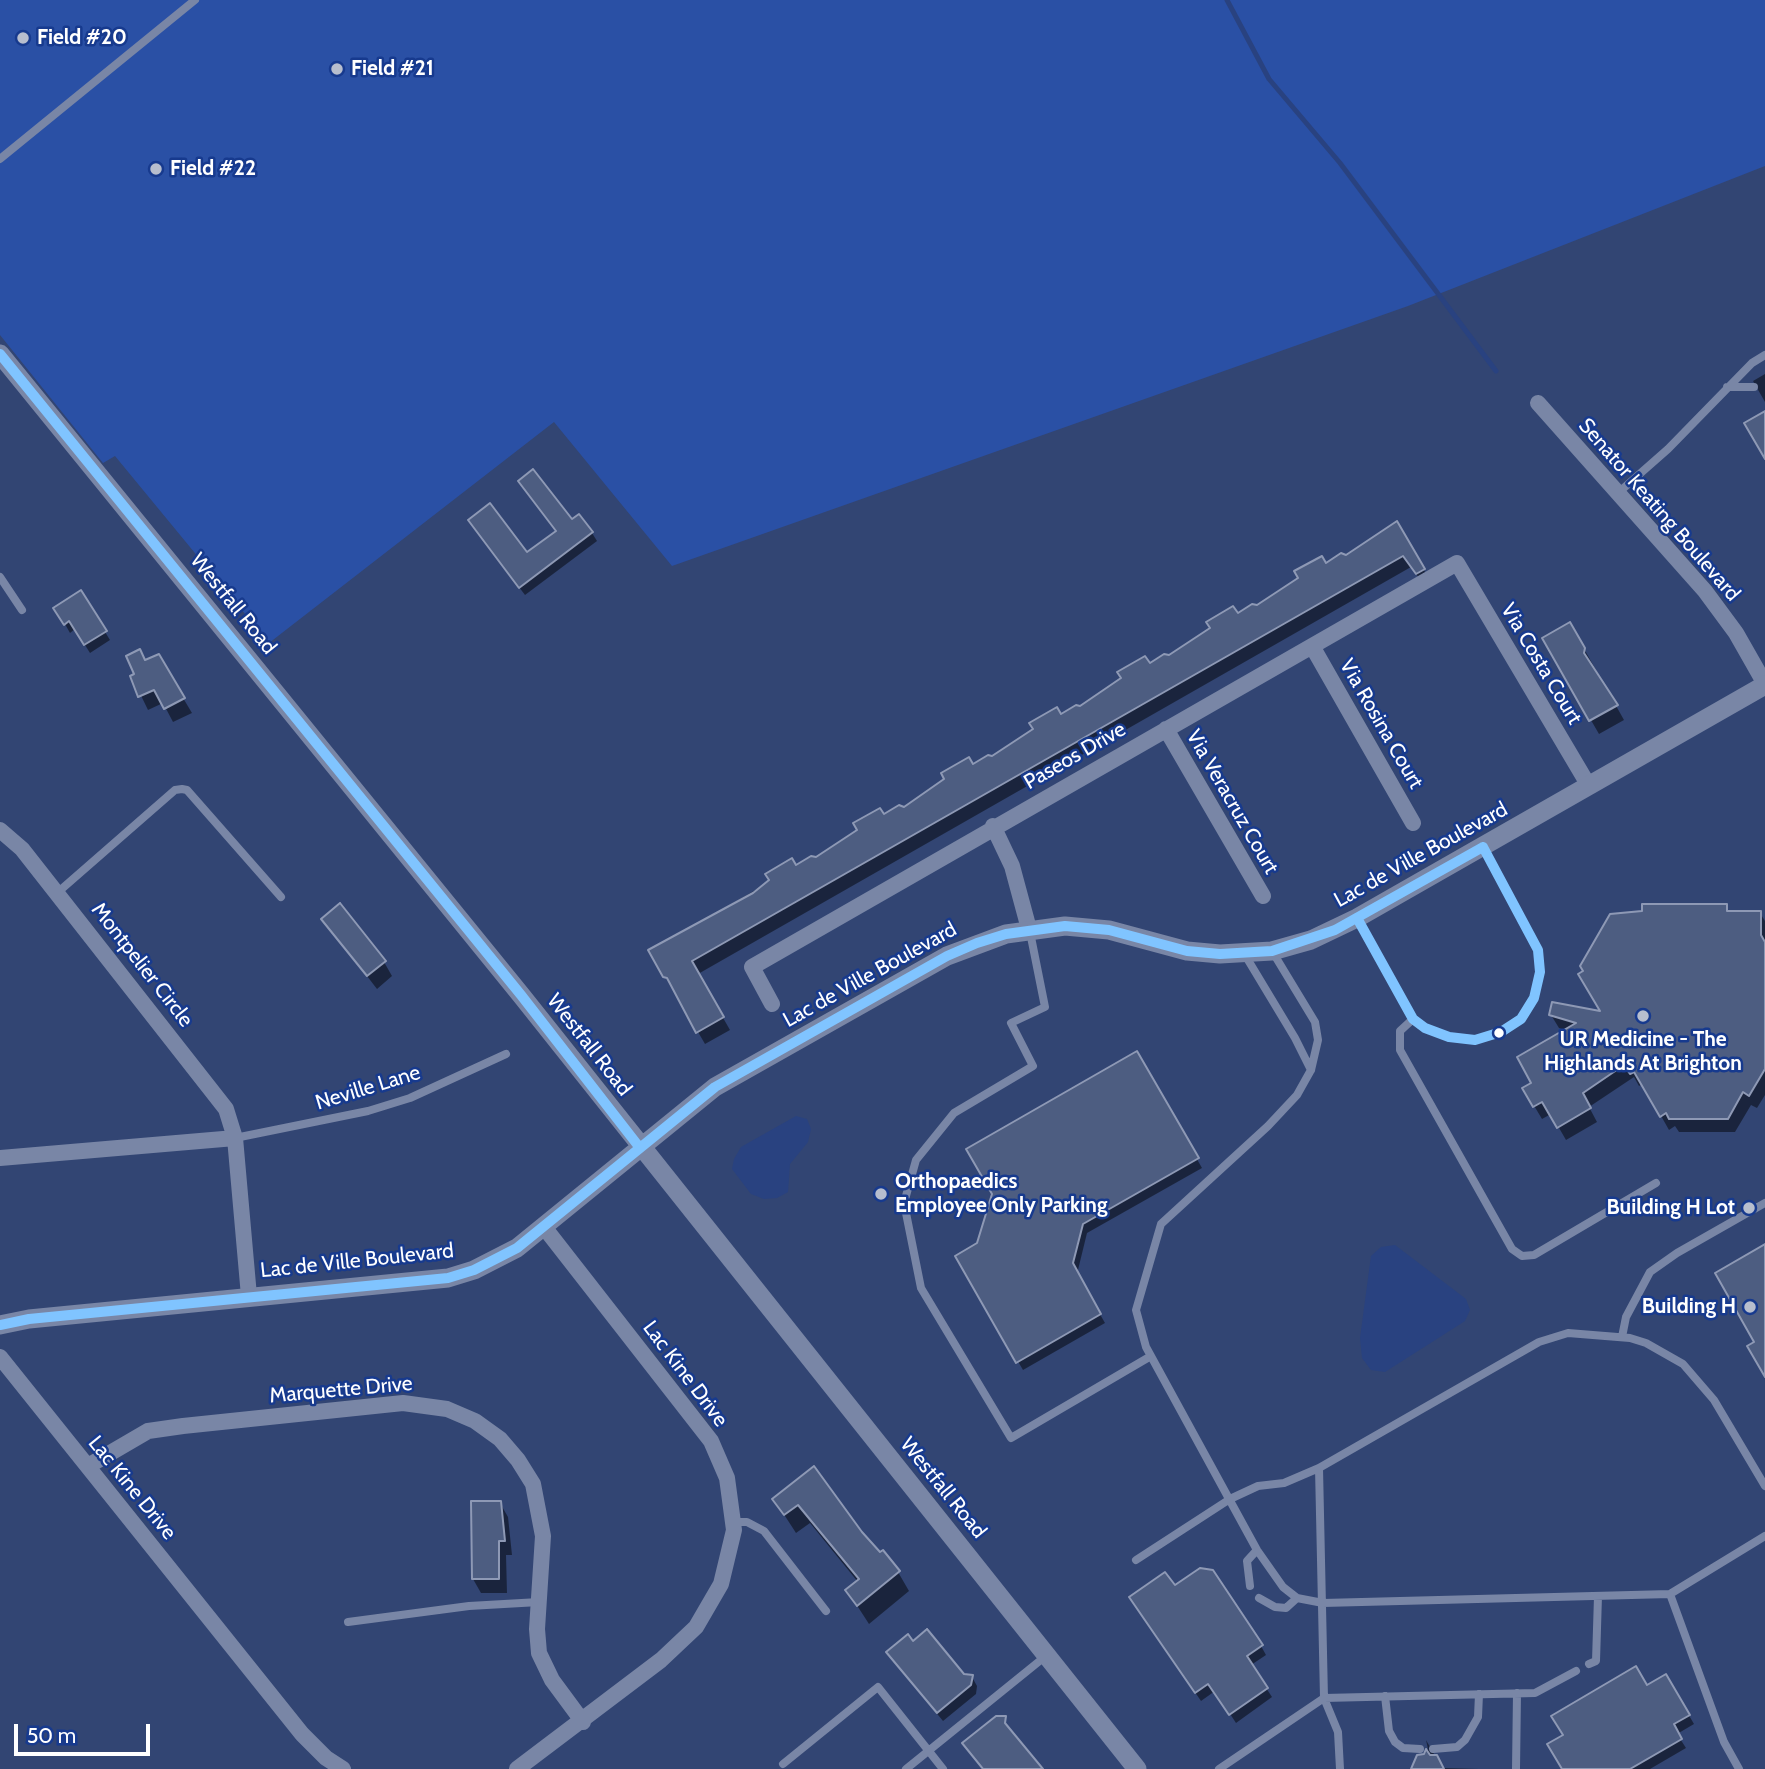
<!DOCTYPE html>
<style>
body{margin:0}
#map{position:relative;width:1765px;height:1769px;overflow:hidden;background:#324573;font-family:Cabin,sans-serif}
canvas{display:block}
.scale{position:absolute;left:14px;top:1724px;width:136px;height:32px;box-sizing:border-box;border:4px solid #fff;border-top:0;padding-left:9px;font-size:21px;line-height:24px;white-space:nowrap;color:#fff;-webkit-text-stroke:5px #173a8e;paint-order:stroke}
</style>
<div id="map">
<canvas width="1765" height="1769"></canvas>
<div class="scale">50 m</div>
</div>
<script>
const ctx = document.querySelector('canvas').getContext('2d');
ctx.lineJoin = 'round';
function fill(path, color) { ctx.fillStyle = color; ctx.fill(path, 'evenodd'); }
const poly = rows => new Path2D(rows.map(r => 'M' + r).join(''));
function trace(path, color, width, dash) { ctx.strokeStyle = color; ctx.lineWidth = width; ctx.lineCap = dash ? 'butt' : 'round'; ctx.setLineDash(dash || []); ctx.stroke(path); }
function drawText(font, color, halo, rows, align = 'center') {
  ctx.font = font + ' Cabin,sans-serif'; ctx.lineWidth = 5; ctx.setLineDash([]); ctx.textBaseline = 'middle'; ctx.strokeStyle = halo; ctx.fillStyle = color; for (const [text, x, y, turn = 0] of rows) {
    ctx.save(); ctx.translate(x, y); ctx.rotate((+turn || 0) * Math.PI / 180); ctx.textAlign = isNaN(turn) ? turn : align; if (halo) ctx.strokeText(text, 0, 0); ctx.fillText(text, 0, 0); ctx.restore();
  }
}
const green = poly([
 [0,0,1765,0,1765,166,1408,306,672,566,554,422,269,643,115,456,103,463,0,335]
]);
const water = poly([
 [796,1116,807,1119,811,1129,808,1142,790,1164,788,1192,777,1198,764,1199,751,1194,732,1169,734,1159,741,1147],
 [1395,1245,1466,1299,1470,1310,1465,1321,1385,1372,1371,1370,1362,1358,1360,1338,1371,1256,1381,1247]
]);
const shadow = poly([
 [1765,374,1765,402,1753,381],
 [1397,524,1431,582,1425,586,1411,567,698,974,730,1030,705,1044,651,951,795,867,816,859,972,766,993,758,1325,565,1346,557],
 [475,529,527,555,592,533,597,541,525,595],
 [81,593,110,640,90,653,75,629,70,633,56,608],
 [1578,638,1624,720,1599,734,1544,639],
 [158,656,192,713,173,722,163,703,148,710,132,677,146,662],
 [1726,906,1730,913,1760,913,1765,921,1765,1095,1757,1108,1751,1105,1735,1132,1679,1132,1675,1126,1669,1130,1643,1084,1639,1086,1634,1077,1589,1107,1597,1122,1566,1140,1551,1114,1542,1119,1524,1089,1534,1084,1566,1031,1559,1028,1551,1015,1603,1014],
 [323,919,384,962,392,976,377,989],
 [1137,1054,1202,1168,1087,1233,1077,1274,1105,1323,1023,1370,957,1257,979,1244],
 [814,1468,861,1533,898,1572,909,1591,869,1624,847,1590,858,1582,810,1523,796,1533,774,1499],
 [500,1503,508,1517,512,1555,506,1555,507,1593,481,1593,473,1579],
 [1174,1587,1261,1646,1266,1655,1251,1665,1272,1697,1236,1723,1215,1691,1201,1701,1136,1606],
 [913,1643,963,1675,972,1677,977,1686,976,1694,943,1721,894,1661],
 [1666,1676,1694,1724,1677,1734,1686,1748,1650,1769,1564,1769,1565,1736],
 [1426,1740,1434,1754,1432,1757,1442,1768,1479,1769,1402,1769,1413,1769,1425,1756,1428,1749]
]);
const stream = poly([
 [1227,0,1269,79,1340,163,1496,371]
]);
const building = poly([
 [1765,411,1765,459,1744,423,1765,411],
 [533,469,572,519,579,514,593,532,519,588,468,520,490,503,527,552,556,531,518,481,533,469],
 [1397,521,1425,569,1416,574,1403,556,692,961,724,1017,696,1033,667,978,663,977,648,950,753,893,769,880,765,874,792,858,796,865,811,856,816,857,857,830,853,823,880,808,884,814,899,805,904,807,944,779,941,773,969,757,973,764,988,755,992,756,1033,729,1029,723,1057,707,1061,714,1076,705,1080,706,1121,678,1117,672,1145,656,1150,663,1164,654,1169,655,1210,628,1206,622,1233,606,1238,613,1252,604,1257,605,1298,578,1294,571,1322,556,1326,563,1341,553,1346,555,1397,521],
 [81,590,107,631,84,645,69,621,64,625,53,608,81,590],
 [1570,622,1585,648,1584,653,1618,705,1589,721,1542,638,1570,622],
 [140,649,145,660,159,654,185,698,164,709,154,690,138,697,130,676,134,674,126,656,140,649],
 [340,903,386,961,367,976,321,919,340,903],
 [1642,904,1727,904,1727,911,1761,911,1761,935,1765,942,1765,1069,1749,1096,1743,1092,1728,1119,1669,1119,1666,1113,1660,1117,1634,1072,1630,1074,1624,1065,1583,1093,1591,1108,1557,1128,1542,1102,1533,1107,1522,1088,1531,1083,1517,1057,1576,1023,1549,1015,1552,1002,1600,1011,1578,974,1583,971,1580,966,1610,914,1642,911,1642,904],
 [1137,1051,1199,1158,1083,1224,1073,1263,1101,1314,1016,1363,955,1256,977,1243,992,1194,966,1149,1137,1051],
 [1765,1244,1765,1377,1747,1346,1754,1342,1715,1273,1765,1244],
 [814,1466,862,1532,880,1552,883,1550,900,1571,857,1606,845,1590,859,1579,798,1505,784,1515,772,1499,814,1466],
 [471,1501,501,1501,505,1541,499,1541,499,1579,472,1579,471,1501],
 [1200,1568,1213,1570,1263,1645,1247,1656,1268,1688,1229,1715,1208,1684,1195,1693,1129,1597,1165,1572,1175,1585,1200,1568],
 [927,1629,964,1674,973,1675,971,1685,937,1713,886,1652,908,1634,913,1641,927,1629],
 [1636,1666,1647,1685,1666,1674,1690,1715,1674,1724,1682,1739,1630,1769,1562,1769,1547,1744,1563,1735,1551,1716,1636,1666],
 [996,1716,1006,1716,1005,1723,1043,1769,983,1769,962,1743,996,1716],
 [1426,1749,1430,1755,1437,1755,1444,1769,1411,1769,1417,1755,1424,1754,1426,1749]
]);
const service = poly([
 [0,159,195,0],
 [1727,387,1754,387],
 [1618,493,1668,449,1752,363,1765,355],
 [0,577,22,610],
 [57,893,175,790,182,789,187,790,281,897],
 [1357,918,1413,1019,1425,1028,1449,1037,1475,1040,1501,1032,1521,1019,1534,998,1540,972,1538,950,1483,847],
 [1030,932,1045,1007,1011,1023,1033,1066,954,1113,916,1160,904,1203,921,1288,1011,1438,1151,1356],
 [1272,951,1315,1022,1318,1040,1311,1070,1297,1095,1268,1126,1161,1224,1136,1310,1146,1347,1257,1550,1283,1587,1297,1598,1323,1603,1670,1594,1765,1536],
 [1245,955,1295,1038,1311,1070],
 [1413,1019,1400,1031,1400,1050,1512,1249,1522,1256,1534,1255,1656,1183],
 [235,1138,368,1111,410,1098,506,1054],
 [1622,1337,1626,1317,1650,1272,1677,1253,1765,1203],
 [734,1522,747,1522,764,1531,826,1611],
 [1136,1560,1230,1499,1258,1486,1284,1483,1319,1468,1539,1342,1568,1333,1630,1338,1646,1343,1683,1364,1714,1400,1765,1486],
 [1250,1586,1247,1561,1257,1550],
 [1670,1594,1724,1742,1739,1769],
 [1259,1598,1275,1607,1286,1608,1297,1598],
 [348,1622,469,1606,539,1602],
 [1589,1664,1596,1661,1598,1596],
 [1385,1696,1389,1731,1395,1742,1403,1748,1420,1749],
 [1433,1749,1457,1747,1465,1740,1478,1717,1479,1694],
 [783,1764,878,1687,943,1769],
 [906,1769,1047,1655],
 [1219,1769,1324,1698,1319,1468],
 [1340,1769,1338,1732,1324,1698,1535,1693,1576,1671],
 [1516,1769,1517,1693]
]);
const minor = poly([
 [1538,403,1705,591,1736,633,1765,684],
 [1312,646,1413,823],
 [1166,729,1263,896],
 [993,826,1012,866,1029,929],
 [0,830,22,849,226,1109,235,1138,249,1296],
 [772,1004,752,967,1457,563,1589,786],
 [0,1158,235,1138],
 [0,1357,302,1734,326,1758,343,1769],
 [88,1466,148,1431,183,1426,403,1403,447,1409,475,1421,500,1439,518,1460,533,1484,543,1536,537,1629,539,1653,552,1680,583,1722],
 [517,1769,661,1660,696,1627,721,1584,734,1530,727,1478,711,1441,544,1227]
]);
const tertiary = poly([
 [0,354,521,995,1137,1769],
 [0,1325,29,1319,448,1278,474,1270,517,1248,715,1087,947,956,1006,934,1065,926,1109,930,1187,951,1220,954,1272,951,1311,940,1357,918,1765,685]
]);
const bus1 = poly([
 [0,354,521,995,640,1148],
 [1357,918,1413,1019,1425,1028,1449,1037,1475,1040,1501,1032,1521,1019,1534,998,1540,972,1538,950,1483,847],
 [0,1325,29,1319,448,1278,474,1270,517,1248,715,1087,947,956,977,943,1006,934,1065,926,1109,930,1187,951,1220,954,1272,951,1335,930,1483,847]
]);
const markers = [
 [23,38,7,"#b7bece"],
 [337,69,7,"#b7bece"],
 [156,169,7,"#b7bece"],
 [1643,1016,7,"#b7bece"],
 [1499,1033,6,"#fff"],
 [881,1194,7,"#b7bece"],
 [1749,1208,7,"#b7bece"],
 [1750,1307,7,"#b7bece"]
];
const poiNames = [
 ["Field #20",37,38],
 ["Field #21",351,69],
 ["Field #22",170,169],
 ["UR Medicine - The",1643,1040,"center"],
 ["Highlands At Brighton",1643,1064,"center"],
 ["Orthopaedics",895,1182],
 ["Employee Only Parking",895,1206],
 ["Building H Lot",1735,1208,"right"],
 ["Building H",1736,1307,"right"]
];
const streetNames = [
 ["Senator Keating Boulevard",1659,510,49],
 ["Westfall Road",233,604,51],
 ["Via Costa Court",1541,664,59],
 ["Via Rosina Court",1381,724,60],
 ["Paseos Drive",1075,756,-30],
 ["Via Veracruz Court",1232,802,60],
 ["Lac de Ville Boulevard",1421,855,-29],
 ["Montpelier Circle",142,965,52],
 ["Lac de Ville Boulevard",870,975,-29],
 ["Westfall Road",589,1045,52],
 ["Neville Lane",368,1088,-17],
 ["Lac de Ville Boulevard",357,1261,-6],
 ["Lac Kine Drive",685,1374,53],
 ["Marquette Drive",341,1390,-5],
 ["Lac Kine Drive",132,1488,51],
 ["Westfall Road",943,1488,51]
];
fill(green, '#2a50a5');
fill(water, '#294280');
fill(shadow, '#0007');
trace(stream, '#294280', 5);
fill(building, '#4d5d81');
trace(building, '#8e99b5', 2);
trace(service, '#7986a6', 8);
trace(minor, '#7986a6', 16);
trace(tertiary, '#7986a6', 19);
trace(bus1, '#80c4ff', 10);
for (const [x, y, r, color] of markers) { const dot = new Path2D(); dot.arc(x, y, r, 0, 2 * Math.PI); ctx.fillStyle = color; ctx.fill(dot); trace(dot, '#173a8e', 2.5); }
drawText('bold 21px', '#fff', '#173a8e', poiNames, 'left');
drawText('21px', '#fff', '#173a8e', streetNames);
</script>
